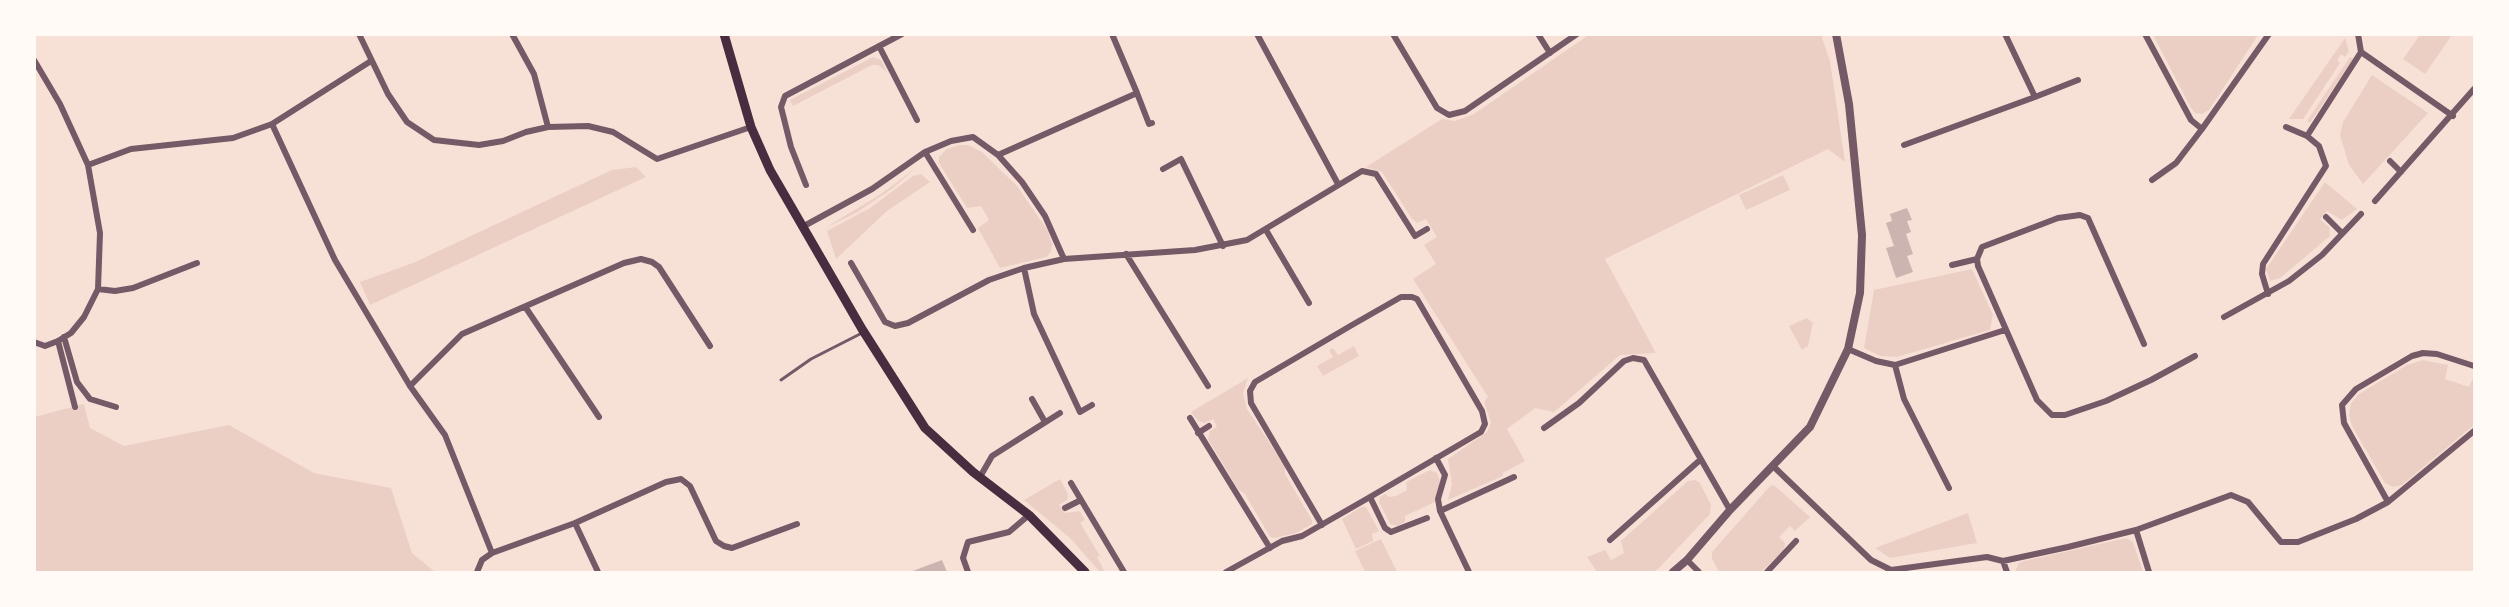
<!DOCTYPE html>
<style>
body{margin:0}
#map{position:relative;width:2509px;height:607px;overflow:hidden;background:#f7e1d7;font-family:Montserrat,sans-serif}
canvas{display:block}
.frame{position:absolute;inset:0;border:36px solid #fffaf5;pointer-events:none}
</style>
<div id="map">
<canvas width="2509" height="607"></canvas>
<div class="frame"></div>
</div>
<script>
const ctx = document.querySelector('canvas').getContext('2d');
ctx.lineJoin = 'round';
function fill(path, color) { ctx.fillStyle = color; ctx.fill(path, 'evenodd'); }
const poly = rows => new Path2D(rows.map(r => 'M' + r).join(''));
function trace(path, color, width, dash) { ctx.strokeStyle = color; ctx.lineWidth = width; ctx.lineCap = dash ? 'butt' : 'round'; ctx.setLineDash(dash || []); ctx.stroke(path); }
const green = poly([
 [1590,34,1821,35,1830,61,1845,162,1828,149,1605,259,1656,353,1620,355,1554,412,1535,408,1507,429,1525,461,1503,473,1503,476,1448,500,1452,484,1448,459,1487,432,1491,422,1484,402,1488,397,1413,279,1436,264,1424,245,1437,237,1426,219,1417,223,1412,219,1382,172,1366,167,1442,119,1455,121,1474,114],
 [2153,35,2258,35,2209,110,2202,114,2195,113,2191,108],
 [2420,35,2452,35,2425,74,2403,59],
 [2345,38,2349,51,2345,57,2341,54,2337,60,2340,63,2303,119,2289,119],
 [873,57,881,60,887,72,878,65,872,65,793,106,790,100],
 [2350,57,2353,59,2310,123,2307,121],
 [2372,75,2428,113,2363,184,2349,165,2340,135,2343,122],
 [959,145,968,145,982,152,1017,186,1048,231,1052,244,1051,252,1046,257,1000,268,978,228,989,220,981,206,967,208,939,163,939,157,947,149],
 [636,167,646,177,370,305,360,282,413,263,612,170],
 [917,167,893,188,856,213,825,228,881,194],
 [921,174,930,182,887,211,836,259,827,231,870,208,913,176],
 [1783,175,1790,190,1746,210,1739,195],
 [2325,182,2357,209,2342,220,2327,211,2320,219,2329,227,2330,236,2280,278,2270,281,2266,269],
 [1972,269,1993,315,1990,330,1897,357,1880,356,1864,348,1874,290],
 [1807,318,1813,323,1808,346,1802,350,1789,326],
 [1354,346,1359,356,1323,376,1317,366,1333,357,1329,350,1333,348,1338,355],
 [2423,360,2448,365,2445,379,2469,387,2474,376,2474,425,2402,485,2393,487,2385,483,2352,426,2349,415,2351,403,2359,394,2407,365],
 [1248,378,1243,393,1247,409,1285,466,1285,474,1312,520,1312,524,1296,533,1275,538,1270,537,1245,494,1238,489,1208,439,1210,431,1217,427,1213,419,1205,423,1198,421,1191,412],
 [84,404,90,428,124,446,229,425,314,473,391,488,412,553,435,572,35,572,34,417],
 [1430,470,1437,473,1440,481,1435,502,1405,516,1405,522,1398,526,1390,524,1379,502,1380,497,1385,494,1389,497,1396,496,1407,490,1406,482],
 [1060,479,1068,494,1067,500,1059,505,1065,513,1080,511,1085,520,1080,523,1100,556,1097,557,1104,570,1100,572,1070,538,1024,500],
 [1695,480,1700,483,1711,505,1710,514,1659,568,1653,572,1597,572,1587,557,1605,550,1611,560,1624,553,1621,541,1688,481],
 [1771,485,1775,486,1810,517,1795,531,1790,526,1779,537,1785,543,1784,550,1761,572,1719,572,1712,559,1712,552],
 [1361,507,1366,507,1379,531,1372,534,1373,541,1356,549,1342,519],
 [1968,513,1977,543,1890,558,1875,548],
 [2126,538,2133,542,2143,572,2015,572,2019,563,2024,561],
 [1381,539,1397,572,1365,572,1355,551]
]);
const building = poly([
 [1907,208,1912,220,1907,221,1911,232,1906,234,1913,254,1907,256,1913,272,1896,278,1886,248,1894,246,1886,223,1892,221,1890,214],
 [942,560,947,572,910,572]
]);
const service = poly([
 [781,380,811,359,862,333]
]);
const minor = poly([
 [359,34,388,94,407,122,434,140,479,145,503,141,526,132,548,127,588,126,613,132,657,159,751,127],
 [512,34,534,74,548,127],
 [1257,34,1338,184],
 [1393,34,1437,108,1449,115,1465,111,1577,34],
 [1538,34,1550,53],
 [2005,34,2035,97,2078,80],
 [2145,34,2191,120,2202,129,2269,34],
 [879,46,917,120],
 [2361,52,2453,116],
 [34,60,60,104,88,165,100,233,98,289,84,317,71,333,58,341,45,346,34,342],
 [1137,93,1149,124,1152,123],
 [272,124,335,260,410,386,445,435,492,553],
 [2307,136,2361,52,2358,34],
 [1904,145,2035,97],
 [925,152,973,230],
 [998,155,1137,93,1112,34],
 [2390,161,2401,172],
 [88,165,131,149,233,138,272,124,371,61],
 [1163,169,1181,159,1223,246],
 [2152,180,2176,163,2202,129],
 [806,185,791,147,781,107,785,96,902,34],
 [2375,201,2474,89],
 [2326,217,2342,233],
 [804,226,872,189,925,152,951,141,973,137,998,155,1022,182,1045,216,1064,259,1195,250,1247,240,1362,171,1376,174,1415,236,1427,229],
 [1266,230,1309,303],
 [1126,254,1208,386],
 [1064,259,1024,268,1034,314,1080,412,1092,405],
 [851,263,885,322,895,326,908,323,989,280,1024,268],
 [1952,265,1977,259],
 [98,289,115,291,133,288,197,263],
 [2268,294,2262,274,2263,264,2326,166,2319,146,2307,136,2286,127],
 [526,308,599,417],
 [2224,317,2289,281,2322,255,2361,214],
 [64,337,77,382,90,399,116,407],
 [58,341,75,407],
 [2144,344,2088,218,2080,215,2058,218,1982,247,1977,259,1978,266,2037,400,2052,415,2065,415,2106,401,2151,380,2195,356],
 [1848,349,1876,361,1895,365,1904,399,1949,488],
 [1895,365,2005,330],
 [410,386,462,334,624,263,641,259,652,262,659,267,710,346],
 [1032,399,1045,422],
 [1190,418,1270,548],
 [1544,428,1579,403,1624,361,1633,358,1644,360,1730,510],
 [1198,433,1209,426],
 [1436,458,1445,475,1438,499,1440,511,1469,572],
 [1773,466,1871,560,1891,570,1987,557,2003,561,2068,547,2136,530,2231,495,2248,502,2281,542,2298,542,2356,519,2388,502,2474,431],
 [980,477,992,456,1060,413],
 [1071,483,1124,572],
 [1370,497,1385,528,1391,532,1427,518],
 [2388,502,2344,423,2342,405,2356,389,2412,356,2423,353,2437,354,2474,366],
 [1065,508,1081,500],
 [1440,511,1514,477],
 [575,523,598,572],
 [2136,530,2149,572],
 [1610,540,1700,460],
 [1687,560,1699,572],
 [2003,561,2007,572],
 [477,572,482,560,492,553,575,523,666,482,681,479,690,486,716,541,724,546,732,548,797,524],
 [968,572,963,558,968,542,1009,532,1029,515],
 [1226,572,1282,541,1302,536,1370,497,1481,432,1485,424,1482,411,1417,299,1412,297,1401,297,1352,325,1255,382,1250,391,1251,403,1322,525],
 [1767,572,1796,541]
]);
const tertiary = poly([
 [1673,572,1687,560,1730,510,1810,427,1848,349,1860,293,1862,235,1849,104,1836,34]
]);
const secondary = poly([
 [724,34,751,127,770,170,862,329,925,428,973,472,1029,515,1085,572]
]);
fill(green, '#ebcfc5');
fill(building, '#ccb4b1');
trace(service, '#755966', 3);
trace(minor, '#755966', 6);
trace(tertiary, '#755966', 8);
trace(secondary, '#4a2c40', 9);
</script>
